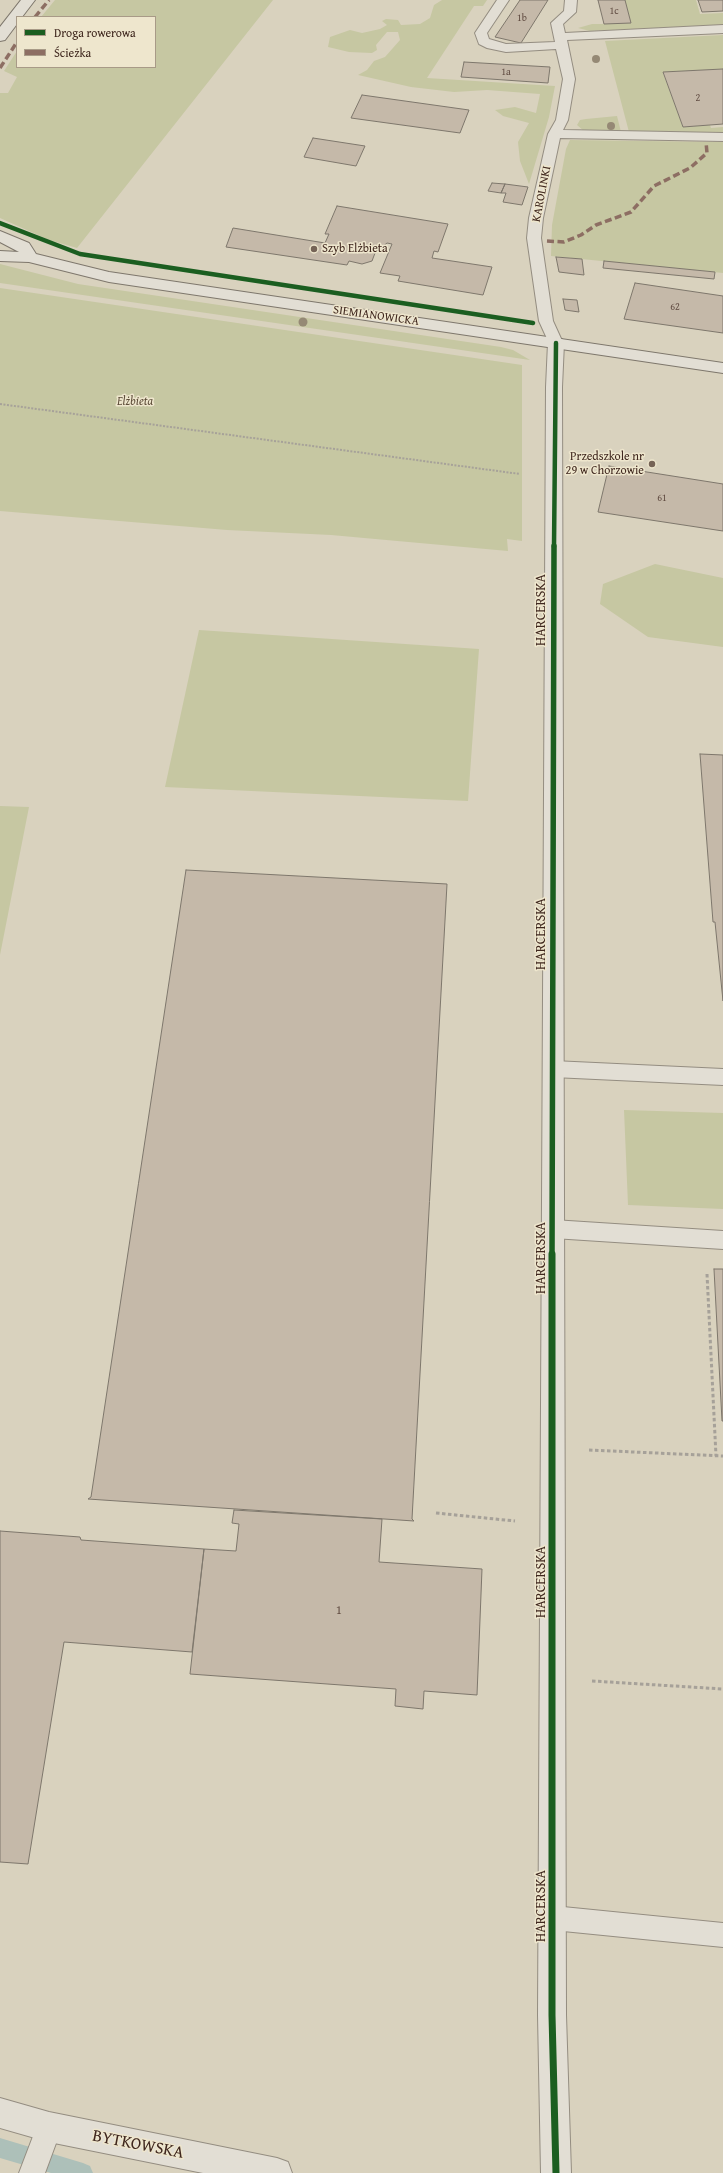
<!DOCTYPE html>
<meta charset="utf-8">
<style>
body{margin:0}
#map{position:relative;width:723px;height:2173px;overflow:hidden;background:#d9d2be;font-family:"Gentium Book Plus",serif}
canvas{display:block}
.legend{position:absolute;left:16px;top:16px;width:140px;height:52px;box-sizing:border-box;background:#eee6cd;border:1px solid #a89a87;margin:0;padding:5px 7px;list-style:none;font-size:12px;color:#3f271e}
.legend li{display:flex;align-items:center;gap:8px;height:20px}
.legend b{width:20px;border:1px solid #a89a87}
</style>
<div id="map">
<canvas width="723" height="2173"></canvas>
<ul class="legend">
<li><b style="height:5px;background:#1b5e20"></b>Droga rowerowa</li>
<li><b style="height:5px;background:#8d6e63"></b>Ścieżka</li>
</ul>
</div>
<script>
const ctx = document.querySelector('canvas').getContext('2d');
ctx.lineJoin = 'round';
function fill(path, color) { ctx.fillStyle = color; ctx.fill(path, 'evenodd'); }
const poly = rows => new Path2D(rows.map(r => 'M' + r).join(''));
function trace(path, color, width, dash) { ctx.strokeStyle = color; ctx.lineWidth = width; ctx.lineCap = dash ? 'butt' : 'round'; ctx.setLineDash(dash || []); ctx.stroke(path); }
function drawText(font, color, halo, rows, align = 'center') {
  ctx.font = font + ' "Gentium Book Plus",serif'; ctx.lineWidth = 3; ctx.setLineDash([]); ctx.textBaseline = 'middle'; ctx.strokeStyle = halo; ctx.fillStyle = color; for (const [text, x, y, turn = 0] of rows) {
    ctx.save(); ctx.translate(x, y); ctx.rotate((+turn || 0) * Math.PI / 180); ctx.textAlign = isNaN(turn) ? turn : align; if (halo) ctx.strokeText(text, 0, 0); ctx.fillText(text, 0, 0); ctx.restore();
  }
}
const green = poly([
 [55,0,273,0,77,248,49,240,0,218,0,93,8,93,17,77,4,71,17,51,17,67,155,67,155,17,41,17],
 [442,0,487,0,483,6,474,6,427,78,555,86,549,117,529,184,520,161,518,142,529,123,503,116,495,110,515,107,536,113,540,94,487,90,454,92,411,87,358,75,367,70,374,61,385,57,400,40,398,32,387,32,376,45,377,50,372,53,349,52,328,47,330,37,350,30,362,33,380,29,387,25,382,21,386,19,398,20,401,25,420,24,430,18,434,5],
 [625,0,696,0,700,14,723,13,723,25,590,31,578,28,592,24,604,24],
 [723,35,723,69,663,73,683,127,710,125,711,128,723,127,723,133,629,132,605,41],
 [617,116,621,132,584,131,577,125,580,120,586,119],
 [570,140,723,142,723,273,551,256,552,225,566,149],
 [0,264,78,284,501,347,513,350,530,360,0,283],
 [0,288,522,365,522,541,507,539,508,551,331,535,227,530,0,511],
 [655,564,723,578,723,647,648,637,600,604,603,584],
 [199,630,479,649,468,801,165,787],
 [0,806,29,807,0,955],
 [624,1110,723,1113,723,1209,628,1205]
]);
const stream = poly([
 [0,2138,83,2163,90,2166,93,2173,51,2173,0,2158,0,2138]
]);
const building = poly([
 [520,0,548,0,521,43,495,37,520,0],
 [598,0,625,0,631,23,604,24,598,0],
 [698,0,723,0,723,11,702,12,698,0],
 [464,62,550,67,548,83,461,77,464,62],
 [723,69,723,124,683,127,663,72,723,69],
 [362,95,469,110,460,133,351,118,362,95],
 [313,138,365,146,356,166,304,157,313,138],
 [492,183,505,184,501,193,488,191,492,183],
 [505,184,528,187,522,205,503,202,506,193,501,193,505,184],
 [337,206,448,224,438,252,434,251,432,258,492,267,483,295,398,281,400,276,380,273,392,244,387,243,375,253,372,261,362,264,349,261,347,265,226,247,233,228,325,243,329,234,325,234,337,206],
 [556,257,582,259,584,275,559,272,556,257],
 [604,261,715,272,714,279,603,268,604,261],
 [635,283,723,296,723,333,624,319,635,283],
 [563,299,577,300,579,312,565,310,563,299],
 [609,466,723,484,723,531,598,512,609,466],
 [700,754,723,755,723,1001,715,922,713,922,700,754],
 [186,870,447,884,412,1519,414,1521,88,1499,91,1497,186,870],
 [714,1269,723,1269,723,1421,722,1421,714,1269],
 [234,1510,382,1519,379,1562,482,1569,477,1695,424,1691,423,1709,395,1706,396,1689,190,1674,204,1549,236,1551,239,1524,232,1523,234,1510],
 [0,1531,80,1537,81,1540,204,1549,192,1652,64,1642,28,1864,0,1862,0,1531]
]);
const pathFar1 = poly([
 [0,404,520,474]
]);
const path = poly([
 [707,1274,716,1456],
 [589,1450,723,1456],
 [436,1513,515,1521],
 [592,1681,723,1689]
]);
const lane = poly([
 [497,0,509,0,487,33,489,39,506,44,555,42,551,23,564,11,565,0,577,0,576,12,563,24,565,33,723,25,723,33,567,40,575,79,568,120,563,130,723,133,723,141,560,138,543,218,541,238,553,321,563,343,561,346,556,348,551,346,549,343,539,321,527,238,529,218,548,134,556,120,563,79,556,49,506,52,487,48,479,44,475,33,497,0],
 [553,1061,723,1069,723,1085,553,1077,546,1075,544,1069,546,1063,553,1061],
 [553,1220,723,1231,723,1249,553,1238,546,1235,543,1229,546,1223,553,1220],
 [553,1906,723,1923,723,1947,553,1930,544,1927,541,1918,544,1909,553,1906],
 [49,2114,58,2118,62,2127,45,2173,19,2173,40,2118,49,2114]
]);
const street = poly([
 [556,338,562,339,564,343,562,387,566,2015,571,2173,541,2173,538,2015,546,387,548,343,550,339,556,338],
 [0,2098,49,2112,277,2158,288,2162,292,2173,203,2173,49,2142,0,2128,0,2098]
]);
const secondary = poly([
 [21,0,35,0,22,17,17,17,17,24,5,40,0,41,0,27,21,0],
 [0,231,29,243,36,254,109,272,723,363,723,373,109,282,29,262,0,261,0,251,19,252,0,242,0,231]
]);
const quiet = poly([
 [35,17,49,0],
 [0,68,17,42],
 [547,241,564,242,581,235,596,225,631,212,654,186,690,168,707,153,706,142]
]);
const cyclewayFar2 = poly([
 [0,223,80,254,533,323],
 [554,547,556,343]
]);
const cyclewayFar1 = poly([
 [552,1255,554,546]
]);
const cycleway = poly([
 [552,1254,552,2015,556,2173]
]);
const trees = [
 [596,59,4],
 [611,126,4],
 [303,322,4.5]
];
const markers = [
 [314,249,4,"#756356"],
 [652,464,4,"#756356"]
];
const farNumbernames = [
 ["1c",614,11],
 ["1b",522,18],
 ["1a",506,72],
 ["2",698,98],
 ["62",675,307],
 ["61",662,498]
];
const farStreetnames = [
 ["KAROLINKI",542,194,-79],
 ["SIEMIANOWICKA",376,316,8]
];
const farPoinames = [
 ["Szyb Elżbieta",322,249],
 ["Przedszkole nr",644,457,"right"],
 ["29 w Chorzowie",644,471,"right"]
];
const farParknames = [
 ["Elżbieta",135,402]
];
const numberNames = [
 ["1",339,1611]
];
const streetNames = [
 ["HARCERSKA",541,610,-90],
 ["HARCERSKA",541,934,-90],
 ["HARCERSKA",541,1258,-90],
 ["HARCERSKA",541,1582,-90],
 ["HARCERSKA",541,1906,-90]
];
const nearStreetnames = [
 ["BYTKOWSKA",138,2145,11]
];
fill(green, '#c6c7a2');
fill(stream, '#adc0b9');
fill(building, '#c5b9a9');
trace(building, '#7e776c', 1);
trace(lane, '#948d81', 2);
trace(street, '#948d81', 2);
trace(secondary, '#7e776c', 2);
trace(pathFar1, '#a6a199', 2, [2, 1.5]);
trace(path, '#a6a199', 3, [3.5, 2.5]);
fill(lane, '#e2ded4');
fill(street, '#e2ded4');
fill(secondary, '#e2ded4');
trace(quiet, '#8d6e63', 3.5, [7, 3.5]);
trace(cyclewayFar2, '#1b5e20', 4.5);
trace(cyclewayFar1, '#1b5e20', 5.5);
trace(cycleway, '#1b5e20', 7);
ctx.fillStyle = '#958975';
for (const [x, y, r] of trees) { ctx.beginPath(); ctx.arc(x, y, r, 0, 2 * Math.PI); ctx.fill(); }
for (const [x, y, r, color] of markers) { const dot = new Path2D(); dot.arc(x, y, r, 0, 2 * Math.PI); ctx.fillStyle = color; ctx.fill(dot); trace(dot, '#eee6cd', 1.5); }
drawText('10px', '#614c42', null, farNumbernames);
drawText('12px', '#3f271e', '#eee6cd', farStreetnames);
drawText('12px', '#3f271e', '#eee6cd', farPoinames, 'left');
drawText('italic 12px', '#5d4d39', '#eee6cd', farParknames);
drawText('12px', '#614c42', null, numberNames);
drawText('14px', '#3f271e', '#eee6cd', streetNames);
drawText('17px', '#3f271e', '#eee6cd', nearStreetnames);
</script>
